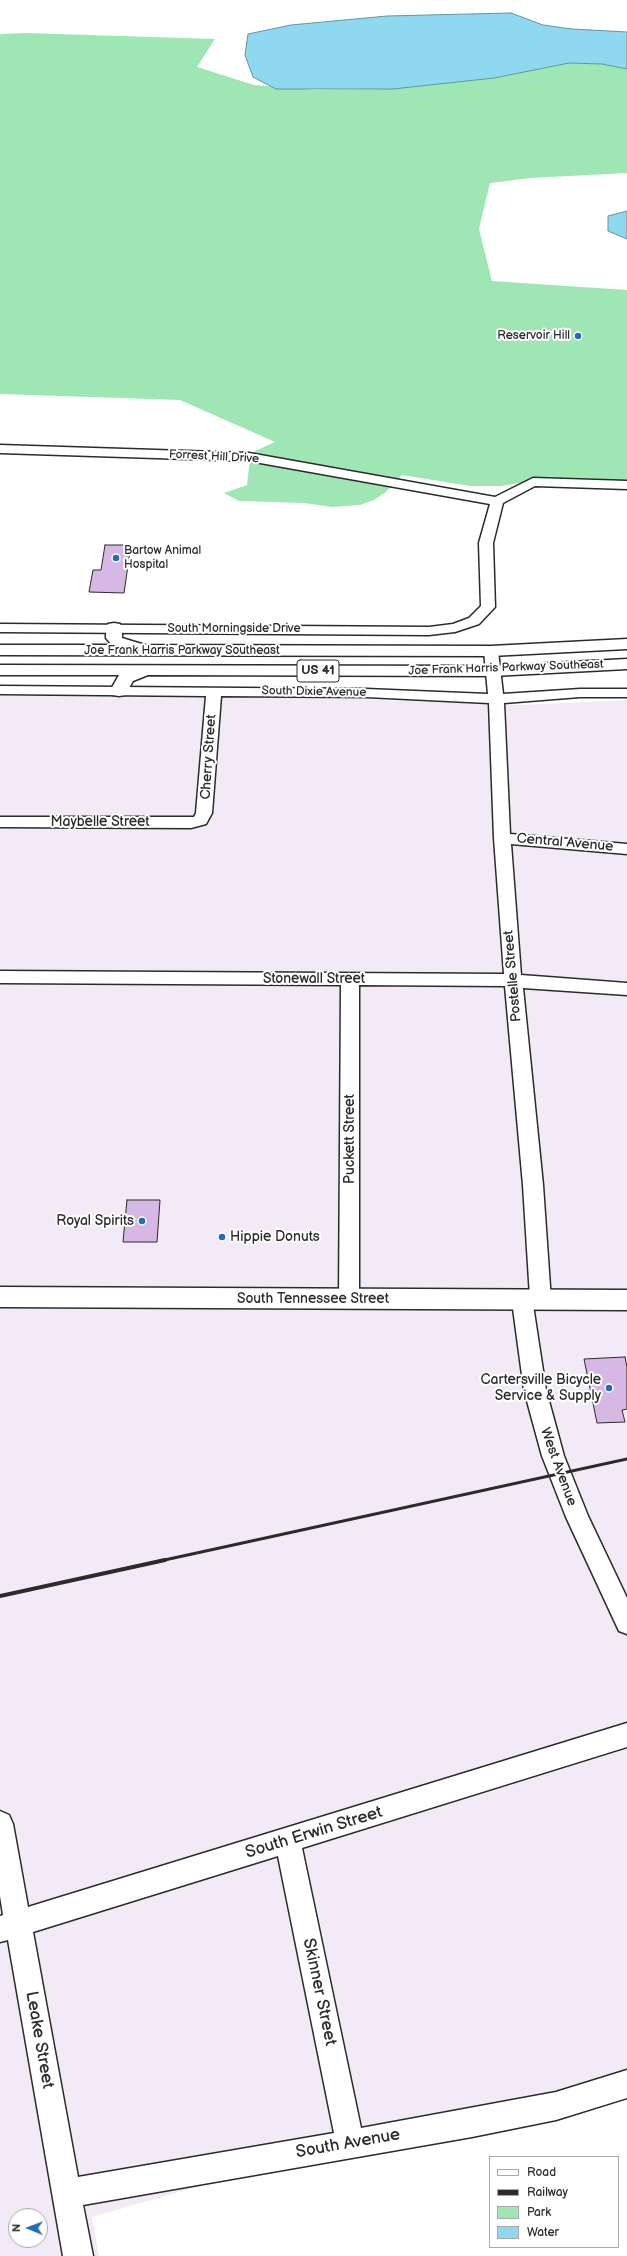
<!DOCTYPE html>
<style>
body{margin:0}
#map{position:relative;width:627px;height:2256px;overflow:hidden;background:#fff;font-family:"Balsamiq Sans",sans-serif}
canvas{display:block}
.legend{position:absolute;left:489px;top:2156px;width:130px;height:92px;box-sizing:border-box;background:#fff;border:1px solid #aaa;margin:0;padding:5px 7px;list-style:none;font-size:12px;color:#2b2b2b}
.legend li{display:flex;align-items:center;gap:8px;height:20px}
.legend b{width:20px;border:1px solid #aaa}
.north{position:absolute;left:8px;top:2208px;width:40px;height:40px;box-sizing:border-box;background:#fff;border:1px solid #aaa;border-radius:50%;rotate:271deg;font-size:11px;font-weight:700;line-height:16px;text-align:center;color:#2b2b2b}
.north::after{content:'';display:block;margin:auto;width:14px;height:18px;background:#1f6fb2;clip-path:polygon(50% 0,100% 100%,50% 72%,0 100%)}
</style>
<div id="map">
<canvas width="627" height="2256"></canvas>
<ul class="legend">
<li><b style="height:5px;background:#fff"></b>Road</li>
<li><b style="height:5px;background:#2b2b2b"></b>Railway</li>
<li><b style="height:11px;background:#9ee6b4"></b>Park</li>
<li><b style="height:11px;background:#8ed9ef"></b>Water</li>
</ul>
<div class="north">N</div>
</div>
<script>
const ctx = document.querySelector('canvas').getContext('2d');
ctx.lineJoin = 'round';
function fill(path, color) { ctx.fillStyle = color; ctx.fill(path, 'evenodd'); }
const poly = rows => new Path2D(rows.map(r => 'M' + r).join(''));
function trace(path, color, width, dash) { ctx.strokeStyle = color; ctx.lineWidth = width; ctx.lineCap = dash ? 'butt' : 'round'; ctx.setLineDash(dash || []); ctx.stroke(path); }
function drawText(font, color, halo, rows, align = 'center') {
  ctx.font = font + ' "Balsamiq Sans",sans-serif'; ctx.lineWidth = 4; ctx.setLineDash([]); ctx.textBaseline = 'middle'; ctx.strokeStyle = halo; ctx.fillStyle = color; for (const [text, x, y, turn = 0] of rows) {
    ctx.save(); ctx.translate(x, y); ctx.rotate((+turn || 0) * Math.PI / 180); ctx.textAlign = isNaN(turn) ? turn : align; if (halo) ctx.strokeText(text, 0, 0); ctx.fillText(text, 0, 0); ctx.restore();
  }
}
const built = poly([
 [0,696,298,697,520,705,627,700,627,2083,350,2143,92,2217,99,2256,0,2256],
 [16,2216,40,2216,40,2240,16,2240]
]);
const green = poly([
 [26,33,215,39,197,67,254,85,315,90,393,89,494,78,569,63,602,64,627,69,627,173,531,178,490,183,479,229,492,281,627,290,627,480,532,481,501,486,470,486,402,475,386,492,374,500,360,505,332,507,304,503,239,501,224,493,247,485,250,459,255,451,275,442,180,400,0,394,0,34]
]);
const water = poly([
 [511,13,543,25,572,29,627,32,627,69,602,64,569,63,494,78,393,89,276,89,253,77,245,55,248,34,291,25,387,16,511,13],
 [627,211,627,239,608,231,608,216,627,211]
]);
const building = poly([
 [105,545,131,545,124,593,89,592,93,570,101,570,105,545],
 [127,1200,160,1200,157,1242,123,1242,127,1200],
 [625,1357,627,1367,627,1409,622,1410,625,1422,597,1423,584,1359,625,1357]
]);
const minor = poly([
 [0,445,249,453,495,497,533,478,627,481,627,489,535,486,503,503,493,543,495,607,479,624,455,632,429,635,0,632,0,624,429,627,453,624,469,618,481,606,479,543,490,504,249,461,0,453,0,445],
 [491,647,498,651,503,694,580,689,627,689,627,697,580,697,504,703,510,834,627,844,627,854,511,844,521,975,627,983,627,995,523,988,543,1185,551,1301,548,1307,541,1309,533,1305,546,1390,564,1456,588,1516,627,1598,627,1634,619,1631,566,1517,542,1456,524,1390,512,1301,515,1295,522,1293,530,1297,523,1185,505,986,359,985,359,1300,356,1306,349,1308,342,1306,339,1300,341,985,0,983,0,971,504,974,494,838,489,703,366,697,221,696,212,813,206,824,191,828,0,827,0,817,194,817,196,813,206,696,0,694,0,686,366,689,488,694,484,651,491,647],
 [627,1723,627,1747,302,1848,361,2128,556,2092,627,2070,627,2098,556,2120,472,2137,83,2205,93,2256,63,2256,8,1940,0,1942,0,1916,3,1915,0,1896,0,1811,9,1815,13,1824,28,1907,627,1723],
 [278,1856,334,2133,78,2177,33,1932,278,1856]
]);
const major = poly([
 [114,623,120,624,122,628,122,638,145,645,491,646,627,639,627,649,491,656,0,655,0,645,112,645,106,638,106,628,108,624,114,623],
 [627,659,627,669,493,676,148,675,133,681,125,695,119,696,113,695,110,691,119,675,0,675,0,665,493,666,627,659],
 [0,1287,627,1290,627,1310,0,1307,0,1287]
]);
const railFar1 = poly([
 [160,1561,627,1459]
]);
const rail = poly([
 [0,1596,165,1560]
]);
const markers = [
 [578,336,4,"#1f6fb2"],
 [116,558,4,"#1f6fb2"],
 [142,1221,4,"#1f6fb2"],
 [222,1237,4,"#1f6fb2"],
 [609,1388,4,"#1f6fb2"]
];
const farPoinames = [
 ["Reservoir Hill",570,336],
 ["Bartow Animal",124,551,"left"],
 ["Hospital",124,565,"left"]
];
const farStreetnames = [
 ["Forrest Hill Drive",214,457,3],
 ["South Morningside Drive",234,629],
 ["Joe Frank Harris Parkway Southeast",182,651],
 ["Joe Frank Harris Parkway Southeast",506,668,-2],
 ["South Dixie Avenue",314,692,1]
];
const shields = [
 [318,671,42]
];
const shieldNames = [
 ["US 41",318,671]
];
const streetNames = [
 ["Cherry Street",209,757,-86],
 ["Maybelle Street",100,822],
 ["Central Avenue",565,843,5],
 ["Postelle Street",513,976,-95],
 ["Stonewall Street",314,979],
 ["Puckett Street",350,1139,-90],
 ["South Tennessee Street",313,1299],
 ["West Avenue",558,1467,70]
];
const poiNames = [
 ["Royal Spirits",134,1221],
 ["Hippie Donuts",230,1237,"left"],
 ["Cartersville Bicycle",601,1380],
 ["Service & Supply",601,1396]
];
const nearStreetnames = [
 ["South Erwin Street",314,1833,-17],
 ["Skinner Street",319,1992,78],
 ["Leake Street",39,2040,80],
 ["South Avenue",348,2144,-10]
];
fill(built, '#f3eaf7');
fill(green, '#9ee6b4');
fill(water, '#8ed9ef');
trace(water, '#6693a1', 1);
fill(building, '#d7b8e5');
trace(building, '#2b2b2b', 1);
trace(minor, '#2b2b2b', 3);
trace(major, '#2b2b2b', 3);
fill(minor, '#fff');
fill(major, '#fff');
trace(railFar1, '#2b2b2b', 3);
trace(rail, '#2b2b2b', 4);
for (const [x, y, r, color] of markers) { const dot = new Path2D(); dot.arc(x, y, r, 0, 2 * Math.PI); ctx.fillStyle = color; ctx.fill(dot); trace(dot, '#fff', 1.5); }
drawText('12px', '#2b2b2b', '#fff', farPoinames, 'right');
drawText('12px', '#2b2b2b', '#fff', farStreetnames);
for (const [x, y, w] of shields) { const box = new Path2D(); box.roundRect(x - w / 2, y - 11, w, 22, 3); ctx.fillStyle = '#fff'; ctx.fill(box); trace(box, '#2b2b2b', 1); }
drawText('bold 13px', '#2b2b2b', null, shieldNames);
drawText('14px', '#2b2b2b', '#fff', streetNames);
drawText('14px', '#2b2b2b', '#fff', poiNames, 'right');
drawText('17px', '#2b2b2b', '#fff', nearStreetnames);
</script>
